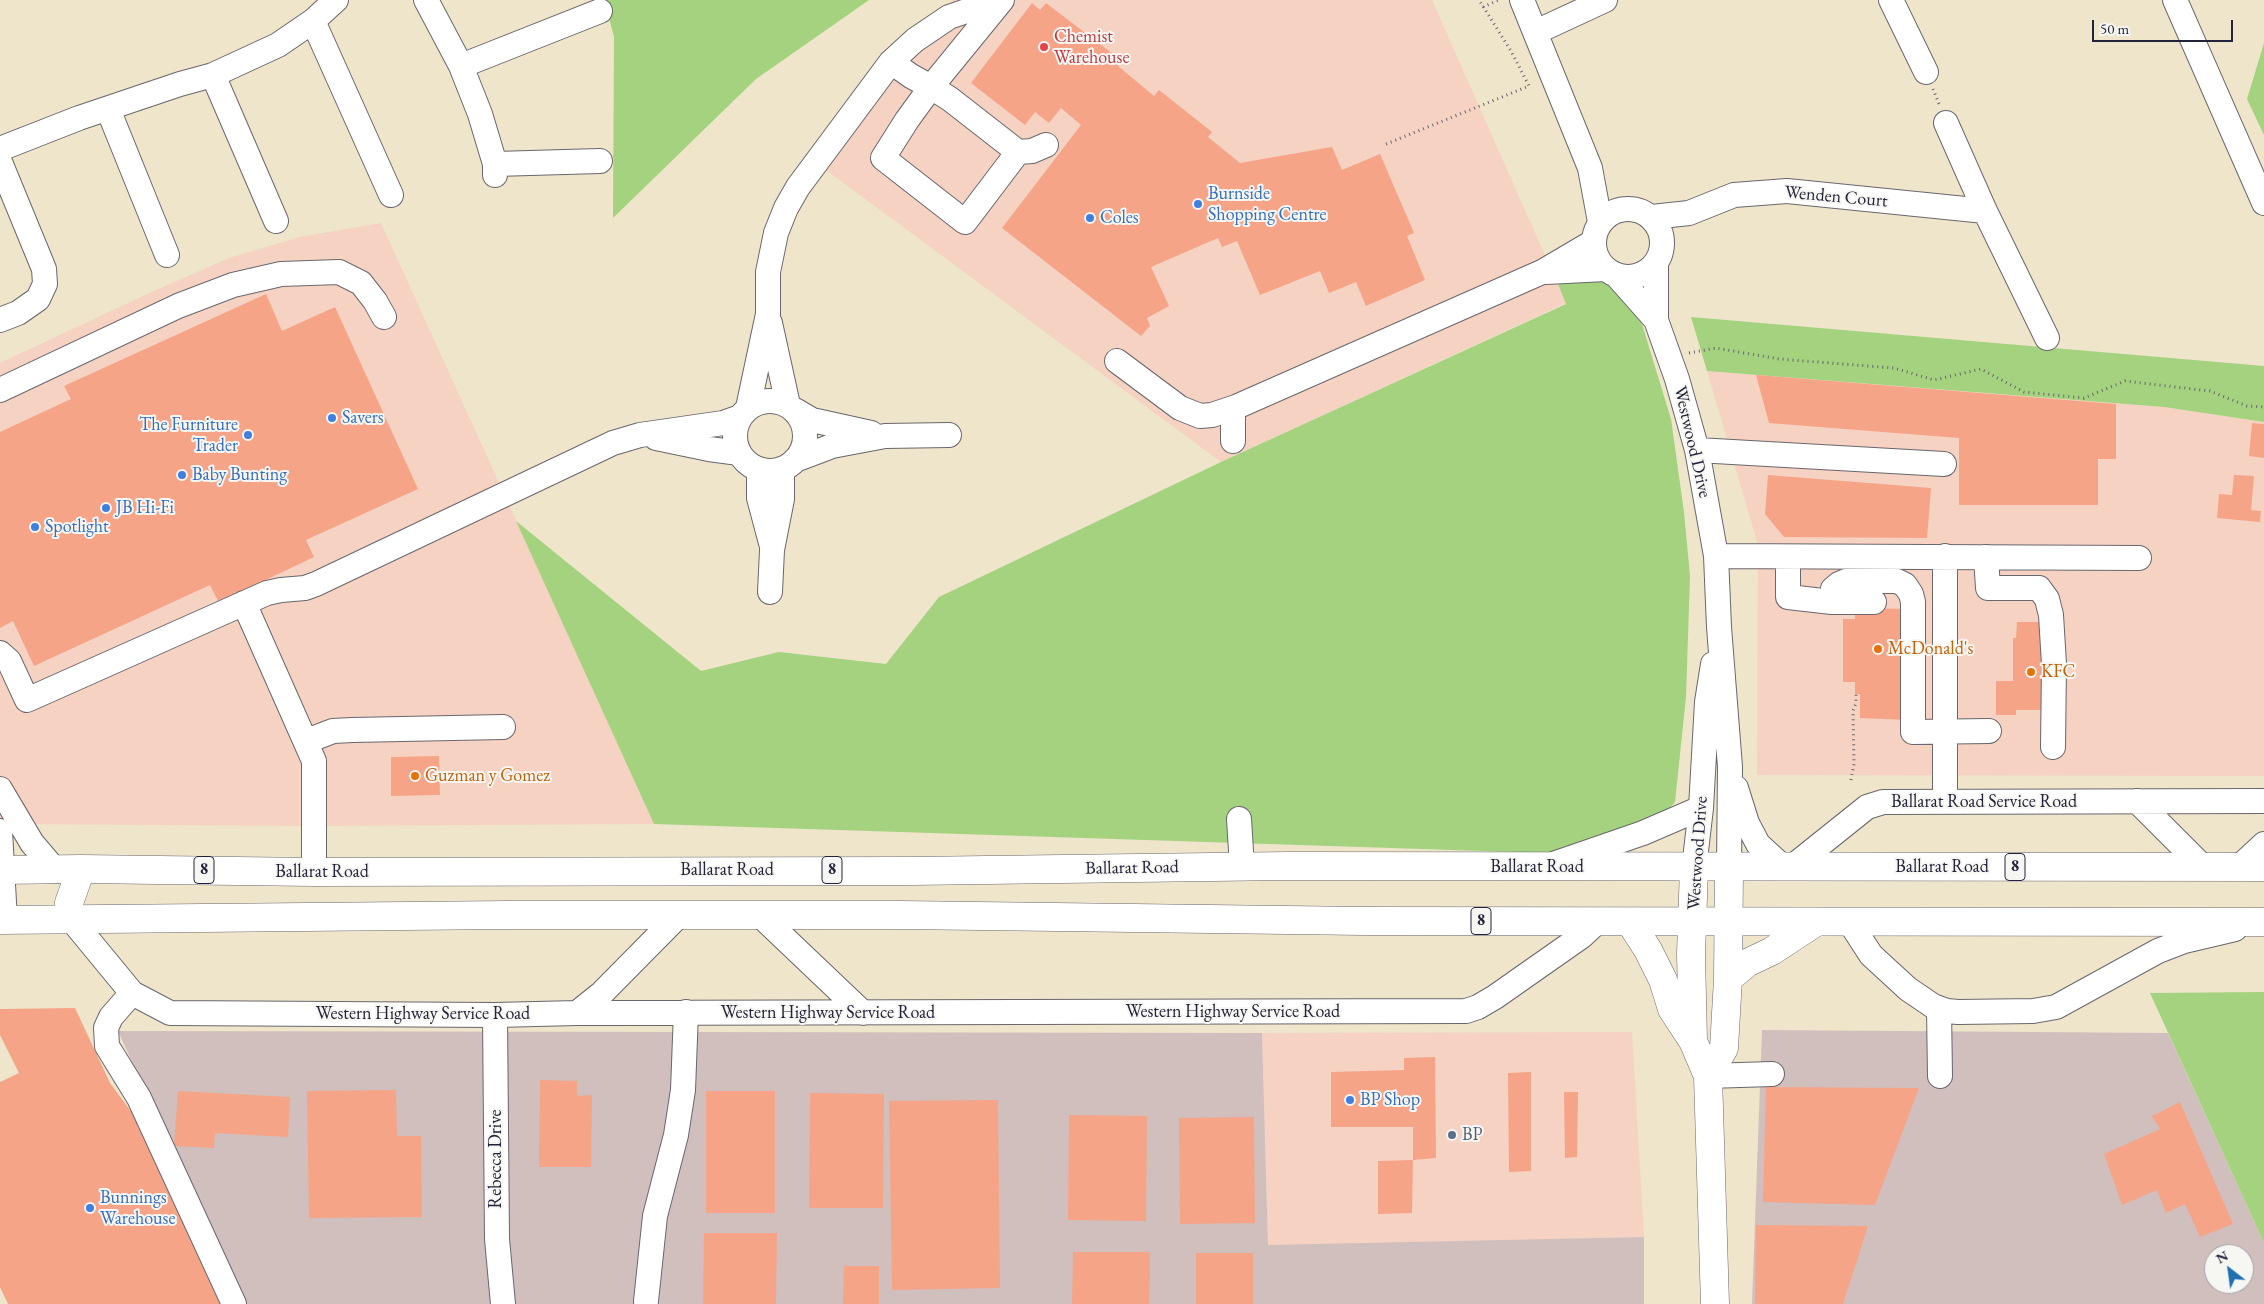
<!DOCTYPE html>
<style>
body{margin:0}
#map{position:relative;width:2264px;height:1304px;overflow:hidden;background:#eee5cb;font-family:"EB Garamond",serif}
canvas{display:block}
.north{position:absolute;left:2204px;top:1244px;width:50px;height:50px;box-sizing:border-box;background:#f6f6f2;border:1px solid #a1a1a9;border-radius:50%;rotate:330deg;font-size:14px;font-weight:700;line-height:20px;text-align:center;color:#22223b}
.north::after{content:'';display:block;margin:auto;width:18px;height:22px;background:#1f6fb2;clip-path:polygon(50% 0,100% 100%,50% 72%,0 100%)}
.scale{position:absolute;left:2092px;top:20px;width:141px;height:22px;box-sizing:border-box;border:2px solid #22223b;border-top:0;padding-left:6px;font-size:15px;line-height:18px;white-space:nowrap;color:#22223b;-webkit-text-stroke:4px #f6f6f2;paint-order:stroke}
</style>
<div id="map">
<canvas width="2264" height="1304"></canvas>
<div class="north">N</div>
<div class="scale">50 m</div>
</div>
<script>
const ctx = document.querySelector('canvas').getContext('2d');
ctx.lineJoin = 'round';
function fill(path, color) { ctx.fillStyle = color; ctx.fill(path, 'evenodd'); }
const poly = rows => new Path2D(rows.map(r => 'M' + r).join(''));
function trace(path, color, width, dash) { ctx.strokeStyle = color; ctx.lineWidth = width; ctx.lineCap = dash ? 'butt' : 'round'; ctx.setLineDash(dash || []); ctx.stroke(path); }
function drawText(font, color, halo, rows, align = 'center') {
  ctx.font = font + ' "EB Garamond",serif'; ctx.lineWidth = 4; ctx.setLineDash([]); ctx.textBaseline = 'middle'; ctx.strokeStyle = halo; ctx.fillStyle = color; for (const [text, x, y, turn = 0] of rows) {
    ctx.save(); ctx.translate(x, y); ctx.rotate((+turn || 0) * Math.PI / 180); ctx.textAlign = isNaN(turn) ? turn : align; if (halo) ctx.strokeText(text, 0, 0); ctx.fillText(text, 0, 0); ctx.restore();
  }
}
const built = poly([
 [953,0,1432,0,1566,303,1221,462,826,170],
 [381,223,654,824,313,826,0,824,0,363,145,295,229,258,300,237],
 [1707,371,2164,407,2264,422,2264,776,1757,775,1758,545],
 [1632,1032,1644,1237,1268,1246,1262,1033]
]);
const industrial = poly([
 [1762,1030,2168,1033,2264,1243,2264,1304,1752,1304],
 [2214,1254,2244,1254,2244,1284,2214,1284],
 [118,1031,1262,1033,1268,1245,1644,1237,1644,1304,242,1304]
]);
const green = poly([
 [604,0,869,0,756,79,613,218,614,37],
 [2264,43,2264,135,2247,99],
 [1556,279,1606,279,1638,311,1671,419,1684,512,1690,576,1686,697,1675,802,1662,817,1589,846,1545,853,654,824,516,521,701,671,779,652,886,664,939,597,1221,462,1566,304],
 [1691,317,2264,366,2264,422,2164,407,1707,371],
 [2264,992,2264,1243,2150,993]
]);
const building = poly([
 [1032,3,1040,10,1046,3,1122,61,1118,66,1154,96,1159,90,1212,132,1208,137,1240,163,1332,147,1342,170,1380,154,1414,233,1407,236,1425,280,1366,306,1356,282,1329,293,1320,271,1260,295,1237,241,1222,247,1218,238,1151,267,1169,306,1147,318,1150,326,1141,336,1002,228,1081,125,1061,108,1049,123,1035,112,1025,125,971,83],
 [266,294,282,331,335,307,418,489,306,540,314,557,255,585,218,601,210,585,34,666,13,621,0,628,0,432,71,399,64,386],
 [1756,375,2116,404,2116,459,2098,459,2098,505,1959,505,1959,438,1769,423],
 [2252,423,2264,424,2264,458,2249,456],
 [1768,475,1931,488,1927,538,1784,537,1765,514],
 [2234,475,2254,476,2251,510,2261,511,2260,522,2217,518,2219,494,2232,495],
 [1855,608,1912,609,1908,720,1860,718,1860,694,1855,695,1855,682,1843,682,1843,619,1855,619],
 [2017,622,2040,622,2042,664,2042,710,2016,710,2016,715,1996,715,1996,681,2013,681,2013,638,2016,638],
 [439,756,440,795,391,796,391,757],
 [75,1008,110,1083,144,1129,226,1304,8,1304,0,1287,0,1082,19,1073,0,1035,0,1009],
 [1435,1057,1436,1158,1413,1160,1413,1127,1331,1127,1331,1072,1404,1070,1404,1058],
 [1531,1072,1531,1171,1509,1172,1508,1073],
 [540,1080,577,1081,577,1096,592,1095,591,1167,539,1167],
 [1766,1087,1919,1088,1875,1205,1763,1202],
 [396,1090,397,1136,421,1136,422,1217,309,1218,307,1091],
 [178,1091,290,1097,288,1137,215,1133,214,1148,174,1146],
 [706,1091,775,1091,775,1213,706,1213],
 [1564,1092,1578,1092,1577,1157,1565,1158],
 [810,1093,884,1094,883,1208,809,1208],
 [998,1100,1000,1288,892,1290,889,1101],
 [2180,1102,2233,1224,2200,1237,2185,1204,2166,1213,2157,1190,2122,1205,2104,1154,2160,1129,2152,1116],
 [1069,1115,1147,1116,1146,1221,1068,1220],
 [1254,1117,1255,1223,1180,1224,1179,1118],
 [1413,1160,1412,1213,1378,1214,1378,1161],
 [1756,1225,1868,1226,1843,1304,1755,1304],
 [704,1233,777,1233,776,1304,703,1304],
 [1073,1252,1150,1252,1149,1304,1072,1304],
 [1196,1253,1253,1253,1253,1304,1196,1304],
 [844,1266,879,1266,879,1304,843,1304]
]);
const path = poly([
 [1483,7,1499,0],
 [1933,89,1939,104],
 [1386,144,1529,86,1511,51,1479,0],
 [1689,353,1716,348,1779,359,1894,368,1934,380,1981,369,2024,392,2084,398,2125,381,2210,391,2247,406,2264,407],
 [1851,780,1854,764,1853,711,1856,703,1856,695]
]);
const minor = poly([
 [426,0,461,66,480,114,495,164,495,175],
 [1522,0,1590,168,1600,222],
 [1891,0,1926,72],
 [2175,0,2264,203],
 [313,21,391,195],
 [1536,32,1605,0],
 [891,62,911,76,931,87,950,99,1018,152,965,222,883,158,907,120,931,87,1002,0],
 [461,66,600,11],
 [213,75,276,221],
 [108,109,167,255],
 [1946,123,1985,211,2047,338],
 [0,149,79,118,180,84,213,75,278,45,313,21,336,0],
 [1018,152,1032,151,1046,145],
 [0,162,44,269,45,284,38,299,18,313,0,320],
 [495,164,600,161],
 '1594 243a34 34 0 1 1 68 0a34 34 0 1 1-68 0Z',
 [1652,217,1689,213,1734,195,1787,191,1985,211],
 [1656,264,1656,320,1677,379,1697,450,1716,556,1719,627,1730,767,1729,868],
 [1546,272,1606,269],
 [1617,276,1656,320],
 [770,323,788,405],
 [1117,361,1180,408,1200,416,1212,415,1236,407,1542,272,1593,242],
 [0,390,178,306,233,285,281,274,339,272,361,283,375,301,384,317],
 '735 436a35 35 0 1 1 70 0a35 35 0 1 1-70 0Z',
 [748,408,768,314,768,272,776,233,786,208,798,187,891,62,915,40,949,17,999,0],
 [1233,408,1233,441],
 [795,410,812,420,871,433],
 [656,438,709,449,739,453],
 [1697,450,1944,464],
 [795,460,832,446,885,436,949,435],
 [759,469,759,498,771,543],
 [1716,556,2139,558],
 [1945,556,1945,801],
 [1788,557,1788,597,1832,602,1874,602],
 [1986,557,1988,588,2039,588,2047,599,2051,615,2054,664,2053,747],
 [770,592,772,550,782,499,782,469],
 [1832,602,1833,589,1839,584,1846,581,1897,581,1905,585,1911,594,1913,602,1913,732,1989,731],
 [244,603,314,761,314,872],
 [0,653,9,661,27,700,267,593,281,590,305,588,316,584,613,443,640,435,723,423,740,417],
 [307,741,333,731,352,730,503,727],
 [1736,788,1747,823,1758,844,1782,866],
 [0,789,32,843,55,870],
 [2137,801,2203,867],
 [1239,819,1242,867],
 [0,831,5,920],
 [1556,863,1643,833,1701,808],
 [1792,867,1867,807,1883,802,2264,801],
 [1694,868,1701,808,1707,702,1713,664],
 [2238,868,2264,844],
 [761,916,863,1013],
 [71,919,132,993,170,1013,495,1015,577,1013,1466,1011,1478,1007,1495,997,1582,936,1597,922],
 [1849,921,1871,955,1908,989,1933,1006,1947,1011,1958,1012,2033,1011,2056,1007,2158,951,2184,941,2235,929],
 [132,993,111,1017,106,1028,107,1046,139,1098,234,1304],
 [1939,1009,1940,1076],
 [577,1013,602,993,678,916],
 [495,1015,497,1239,503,1304],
 [1708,1076,1772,1074],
 [646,1301,655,1216,676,1135,683,1090,686,1012]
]);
const major = poly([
 [1694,868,1691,954,1693,1041,1708,1076,1715,1304],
 [1630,922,1648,950,1663,980,1672,1009,1693,1041],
 [1728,979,1747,963,1772,951,1816,922],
 [1708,1076,1724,1048,1728,979,1729,868]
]);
const highway = poly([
 [0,870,81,869,314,872,912,871,1287,866,2264,867],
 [71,919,69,903,81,869],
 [0,920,508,915,901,915,1364,921,2264,922]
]);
const markers = [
 [1044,47,5,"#e0444e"],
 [1198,204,5,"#3f7fe0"],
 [1090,218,5,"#3f7fe0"],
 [332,418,5,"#3f7fe0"],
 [248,435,5,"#3f7fe0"],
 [182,475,5,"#3f7fe0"],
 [106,508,5,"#3f7fe0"],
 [35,527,5,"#3f7fe0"],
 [1878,649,5,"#e8710a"],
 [2031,672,5,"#e8710a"],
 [415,776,5,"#e8710a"],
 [1350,1100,5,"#3f7fe0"],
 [1452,1135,5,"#5c6f8a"],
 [90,1208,5,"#3f7fe0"]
];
const shields = [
 [2015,867,20],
 [204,870,20],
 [832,870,20],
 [1481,921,20]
];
const shieldNames = [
 ["8",2015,867],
 ["8",204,870],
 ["8",832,870],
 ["8",1481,921]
];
const healthNames = [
 ["Chemist",1054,37],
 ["Warehouse",1054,58]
];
const shopNames = [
 ["Burnside",1208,194],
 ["Shopping Centre",1208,215],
 ["Coles",1100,218],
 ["Savers",342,418],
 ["The Furniture",238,425,"right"],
 ["Trader",238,446,"right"],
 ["Baby Bunting",192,475],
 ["JB Hi-Fi",116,508],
 ["Spotlight",45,527],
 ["BP Shop",1360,1100],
 ["Bunnings",100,1198],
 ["Warehouse",100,1219]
];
const streetNames = [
 ["Wenden Court",1836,197,5],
 ["Westwood Drive",1692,442,77],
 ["Ballarat Road Service Road",1984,802],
 ["Westwood Drive",1698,853,-86],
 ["Ballarat Road",1537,867],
 ["Ballarat Road",1942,867],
 ["Ballarat Road",1132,868,-1],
 ["Ballarat Road",727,870],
 ["Ballarat Road",322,872],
 ["Western Highway Service Road",1233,1012],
 ["Western Highway Service Road",828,1013],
 ["Western Highway Service Road",423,1014],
 ["Rebecca Drive",496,1159,-90]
];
const foodNames = [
 ["McDonald's",1888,649],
 ["KFC",2041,672],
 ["Guzman y Gomez",425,776]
];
const serviceNames = [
 ["BP",1462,1135]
];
fill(built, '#f5d2c2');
fill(industrial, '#d1bfbd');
fill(green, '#a5d27f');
fill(building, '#f5a488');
trace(minor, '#69666d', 26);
trace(major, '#69666d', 29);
trace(highway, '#69666d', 29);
trace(path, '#69666d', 3, [1, 4]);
trace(minor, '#fff', 24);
trace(major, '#fff', 28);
trace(highway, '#fff', 28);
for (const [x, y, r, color] of markers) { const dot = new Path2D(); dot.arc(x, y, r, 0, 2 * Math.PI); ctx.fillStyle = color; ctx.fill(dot); trace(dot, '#f6f6f2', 2); }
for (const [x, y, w] of shields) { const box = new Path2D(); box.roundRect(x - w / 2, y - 13.5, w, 27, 4); ctx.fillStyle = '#f6f6f2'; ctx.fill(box); trace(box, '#22223b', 1); }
drawText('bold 16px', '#22223b', null, shieldNames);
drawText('18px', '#be3a42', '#f6f6f2', healthNames, 'left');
drawText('18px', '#366cbe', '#f6f6f2', shopNames, 'left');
drawText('18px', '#22223b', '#f6f6f2', streetNames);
drawText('18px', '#c56008', '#f6f6f2', foodNames, 'left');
drawText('18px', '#4e5e75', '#f6f6f2', serviceNames, 'left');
</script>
